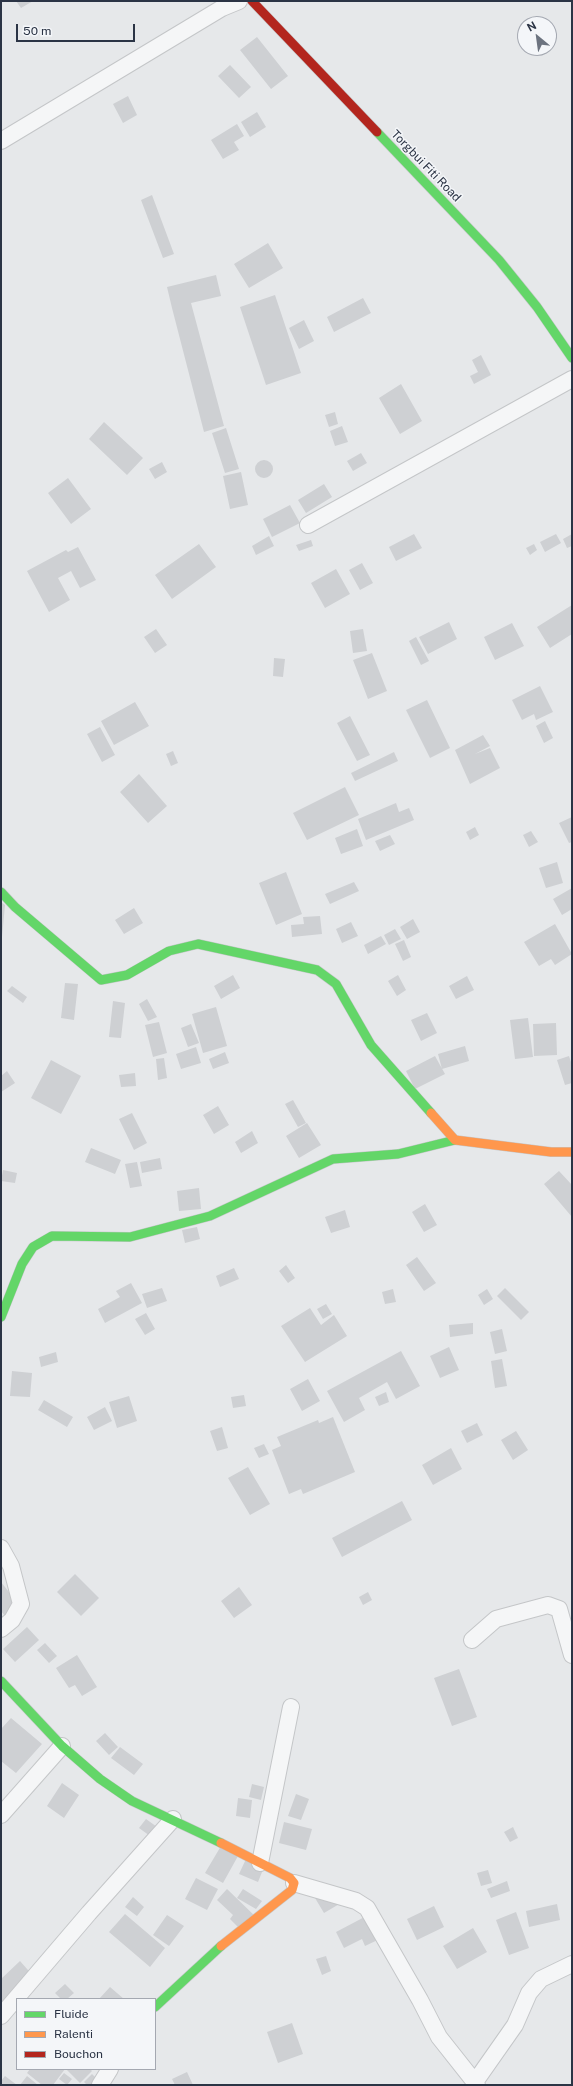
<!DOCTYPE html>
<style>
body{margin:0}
#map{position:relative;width:573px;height:2086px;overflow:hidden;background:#e6e8ea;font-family:"Public Sans",sans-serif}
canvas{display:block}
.frame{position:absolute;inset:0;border:2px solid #2b3445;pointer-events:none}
.legend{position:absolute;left:16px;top:1998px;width:140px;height:72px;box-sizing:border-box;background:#f4f6f9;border:1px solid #a4a8b1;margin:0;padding:5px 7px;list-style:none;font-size:12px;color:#2b3445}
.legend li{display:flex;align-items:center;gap:8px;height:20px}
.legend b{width:20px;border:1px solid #a4a8b1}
.north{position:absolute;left:517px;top:16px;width:40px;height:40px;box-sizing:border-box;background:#f4f6f9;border:1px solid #a4a8b1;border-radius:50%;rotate:331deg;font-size:11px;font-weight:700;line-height:16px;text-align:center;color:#2b3445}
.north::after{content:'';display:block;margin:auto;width:14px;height:18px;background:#6c737f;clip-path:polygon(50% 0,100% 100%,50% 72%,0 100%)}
.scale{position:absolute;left:16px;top:24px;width:119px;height:18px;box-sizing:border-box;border:2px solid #2b3445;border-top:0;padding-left:5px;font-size:12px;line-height:14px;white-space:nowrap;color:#2b3445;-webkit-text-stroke:3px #f4f6f9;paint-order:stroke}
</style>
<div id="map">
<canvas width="573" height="2086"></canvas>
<div class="frame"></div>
<ul class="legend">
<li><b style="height:5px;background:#63d668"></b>Fluide</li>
<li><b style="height:5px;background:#ff974d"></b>Ralenti</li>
<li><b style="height:5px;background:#b3261e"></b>Bouchon</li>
</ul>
<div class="north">N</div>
<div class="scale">50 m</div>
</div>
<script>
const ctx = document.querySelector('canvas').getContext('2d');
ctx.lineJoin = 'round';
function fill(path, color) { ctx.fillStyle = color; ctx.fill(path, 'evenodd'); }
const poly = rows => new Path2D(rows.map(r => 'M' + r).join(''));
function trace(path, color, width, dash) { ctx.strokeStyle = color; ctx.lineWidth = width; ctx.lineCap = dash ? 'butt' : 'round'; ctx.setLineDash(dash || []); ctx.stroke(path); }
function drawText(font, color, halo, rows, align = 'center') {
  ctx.font = font + ' "Public Sans",sans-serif'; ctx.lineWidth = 3; ctx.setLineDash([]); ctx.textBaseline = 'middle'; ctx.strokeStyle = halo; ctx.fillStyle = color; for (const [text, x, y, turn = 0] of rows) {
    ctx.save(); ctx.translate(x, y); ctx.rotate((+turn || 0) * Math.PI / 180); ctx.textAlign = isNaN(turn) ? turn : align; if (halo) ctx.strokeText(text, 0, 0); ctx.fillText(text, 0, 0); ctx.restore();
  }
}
const building = poly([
 [16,1,33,1,21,8],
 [257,37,288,76,271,89,240,50],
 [230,65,251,87,239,98,218,76],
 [128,96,137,115,123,123,113,104],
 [257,112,266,127,250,137,241,122],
 [237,124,244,136,234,142,239,150,223,159,211,140],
 [152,195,174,254,163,258,141,200],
 [268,243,283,268,249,288,234,264],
 [216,275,221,296,191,303,224,426,204,432,172,308,186,304,172,308,167,287],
 [275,295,301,373,266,385,240,307],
 [363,298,371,313,334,332,327,317],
 [304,320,314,341,299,349,289,328],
 [481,355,491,375,474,384,470,376,478,372,472,360],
 [401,384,422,421,400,434,379,398],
 [335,412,338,424,329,427,325,415],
 [104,422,143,458,127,475,89,439],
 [342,426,348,442,335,446,330,431],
 [226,428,239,469,225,473,212,433],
 [361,453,367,463,353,471,347,461],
 '255 469a9 9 0 1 1 18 0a9 9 0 1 1-18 0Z',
 [162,462,167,472,155,479,149,469],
 [241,472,248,505,230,509,223,476],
 [68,478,91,509,71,524,48,493],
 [324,484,332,497,306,513,298,500],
 [290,505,300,523,272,537,263,519],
 [414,534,422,548,396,561,389,547],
 [556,534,561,543,545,552,540,542],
 [572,534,572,546,567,548,563,539],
 [269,536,274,546,256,555,252,546],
 [311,540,313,546,299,551,296,545],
 [199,544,216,567,172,599,155,575],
 [534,544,537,550,530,555,526,548],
 [78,547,96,580,80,588,71,571,58,578,70,600,49,612,27,571,66,550,68,552],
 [362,563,373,583,360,590,349,570],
 [336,569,350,594,325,608,311,583],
 [572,605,572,634,550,648,537,627],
 [449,622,457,639,428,654,419,637],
 [512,623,524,646,495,660,484,637],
 [156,629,167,645,155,653,144,637],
 [363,629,367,651,353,653,350,631],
 [416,637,429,661,421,665,409,641],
 [372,653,387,691,368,699,353,660],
 [274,658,285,659,283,677,273,676],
 [540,686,553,712,536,720,534,714,522,720,512,700],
 [427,700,450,748,430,758,406,710],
 [135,702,149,726,114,745,101,721],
 [350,716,370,755,357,761,337,723],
 [545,721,553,738,544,743,536,726],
 [100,727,115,755,102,762,87,734],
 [483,735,490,746,475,754,490,748,500,768,470,784,455,750],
 [173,751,178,763,171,766,166,754],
 [394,752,398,761,355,781,351,773],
 [139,774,167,806,148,823,120,792],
 [345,787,359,815,307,840,293,813],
 [396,803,399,812,409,808,414,820,366,840,358,819],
 [572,817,572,842,569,843,559,823],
 [475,827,479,835,470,840,466,832],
 [357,829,363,846,341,854,335,838],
 [531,831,538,842,529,847,523,835],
 [390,835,395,844,380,851,375,841],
 [557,862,563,883,546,888,539,868],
 [286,872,302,914,276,925,259,883],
 [354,882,359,891,330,904,325,894],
 [572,888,572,909,562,915,553,899],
 [1,902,5,905,2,937,1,937],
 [134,908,143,923,124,934,115,920],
 [320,916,322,934,292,937,291,925,304,924,303,917],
 [413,919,420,932,407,939,400,927],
 [351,922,358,936,342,943,336,929],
 [555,924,572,954,555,965,551,959,539,966,524,942],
 [395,929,401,939,389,945,384,935],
 [381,936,386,944,368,954,364,945],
 [404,940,411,957,403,961,395,944],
 [233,975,240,988,221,999,214,986],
 [398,975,406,990,397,996,388,981],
 [467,976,474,990,456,999,449,986],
 [65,983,78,984,74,1020,61,1018],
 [12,986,27,997,23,1003,7,991],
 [147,999,157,1017,148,1021,139,1004],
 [113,1001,125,1003,121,1038,109,1037],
 [216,1007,227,1046,203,1053,192,1014],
 [427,1013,437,1033,421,1041,411,1020],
 [528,1018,533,1057,515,1059,510,1020],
 [159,1022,167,1053,153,1057,145,1025],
 [556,1023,557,1055,534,1056,533,1024],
 [191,1024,199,1043,188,1047,181,1028],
 [465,1046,469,1061,442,1069,438,1054],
 [196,1047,201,1063,181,1069,176,1054],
 [225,1052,229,1063,213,1069,209,1059],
 [435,1056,445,1074,415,1089,406,1071],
 [569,1056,572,1065,572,1083,565,1085,557,1060],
 [164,1058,167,1078,158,1080,156,1059],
 [51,1060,81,1076,61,1114,31,1098],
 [7,1071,15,1083,1,1092,1,1076],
 [135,1073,136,1086,121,1087,119,1075],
 [293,1100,306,1123,298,1127,285,1104],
 [218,1106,229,1125,214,1134,203,1115],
 [132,1113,147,1143,134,1150,119,1119],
 [307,1123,321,1145,299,1158,286,1136],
 [252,1131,258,1143,241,1153,235,1142],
 [91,1148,121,1160,115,1174,85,1162],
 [160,1158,162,1169,142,1173,140,1162],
 [137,1162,142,1186,130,1188,125,1164],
 [3,1170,17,1173,15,1183,1,1181],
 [559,1171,572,1185,572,1217,544,1184],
 [199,1188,201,1209,179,1211,177,1191],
 [425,1204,437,1225,424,1232,412,1212],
 [345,1210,350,1227,331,1233,325,1217],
 [197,1227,200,1239,185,1243,182,1230],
 [417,1257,436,1283,424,1291,406,1265],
 [286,1265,295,1278,288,1283,279,1271],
 [234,1268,239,1279,220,1287,216,1276],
 [131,1283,142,1303,105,1323,98,1309,120,1297,116,1291],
 [162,1288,167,1301,147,1308,142,1294],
 [505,1288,529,1312,521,1320,497,1296],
 [393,1289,396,1302,385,1304,382,1292],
 [487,1289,493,1299,484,1305,478,1295],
 [326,1304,332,1314,323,1319,317,1309],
 [310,1308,321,1325,334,1315,347,1336,305,1362,281,1326],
 [146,1313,155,1329,145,1335,135,1319],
 [473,1323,473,1334,450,1337,449,1325],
 [502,1329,507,1351,495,1354,490,1332],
 [449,1347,459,1370,440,1378,430,1356],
 [401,1351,420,1386,396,1399,387,1382,359,1398,365,1410,344,1422,327,1391],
 [56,1352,58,1362,41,1367,39,1357],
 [502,1359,507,1386,495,1388,491,1361],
 [12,1371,32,1373,30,1397,10,1396],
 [308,1379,320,1401,302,1411,290,1389],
 [386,1392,389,1402,379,1406,375,1397],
 [244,1395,246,1406,233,1408,231,1397],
 [129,1396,137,1421,117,1428,109,1402],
 [44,1400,73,1417,67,1427,38,1410],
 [105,1407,112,1421,94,1430,87,1417],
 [333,1417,355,1472,303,1494,301,1489,289,1494,272,1450,281,1446,277,1437,318,1420,319,1423],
 [477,1423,483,1435,467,1443,461,1431],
 [222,1427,228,1448,217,1451,210,1431],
 [516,1431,528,1450,513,1460,501,1440],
 [264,1444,269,1454,259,1458,254,1448],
 [451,1448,462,1469,433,1485,422,1465],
 [248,1467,270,1504,250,1515,228,1478],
 [402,1501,412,1520,342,1557,332,1538],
 [75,1574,99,1598,81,1616,57,1592],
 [1,1582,23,1610,9,1621,1,1611],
 [239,1587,252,1605,234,1618,221,1601],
 [368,1592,372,1600,363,1605,359,1597],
 [27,1627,39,1640,15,1662,3,1649],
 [45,1643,57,1656,49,1663,37,1650],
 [77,1655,97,1687,82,1696,75,1685,69,1688,56,1668],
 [459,1669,477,1717,452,1726,434,1678],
 [11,1718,42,1744,16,1773,1,1761,1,1729],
 [105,1733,118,1747,109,1755,96,1741],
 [120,1747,143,1764,134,1775,111,1758],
 [62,1783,79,1795,64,1818,47,1806],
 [252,1784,264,1787,261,1800,249,1797],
 [296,1794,309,1799,301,1820,288,1816],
 [238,1798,252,1800,250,1818,236,1816],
 [146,1819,164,1832,157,1841,139,1828],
 [284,1822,312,1829,306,1850,279,1843],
 [513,1827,518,1838,510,1842,504,1832],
 [221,1846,238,1856,223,1883,205,1873],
 [246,1859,264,1867,258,1882,239,1874],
 [488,1870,492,1883,481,1886,477,1873],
 [196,1878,218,1889,207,1910,185,1899],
 [507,1881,510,1891,491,1898,487,1889],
 [332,1888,341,1903,324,1913,315,1898],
 [227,1889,257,1918,243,1932,230,1919,233,1915,217,1900],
 [243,1889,262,1901,256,1909,237,1898],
 [133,1897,144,1907,137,1916,125,1907],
 [557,1904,560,1920,529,1927,526,1911],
 [434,1906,444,1927,417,1940,407,1919],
 [374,1912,386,1936,365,1946,362,1939,344,1948,336,1932],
 [516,1912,529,1948,509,1955,496,1920],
 [125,1914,165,1948,150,1967,109,1932],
 [167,1915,184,1926,169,1946,153,1935],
 [473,1928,487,1952,457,1969,443,1946],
 [326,1956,331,1971,322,1975,316,1959],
 [20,1961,35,1978,4,2005,1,2002,1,1979],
 [65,1984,74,1993,67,1999,61,1999,55,1993],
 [110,1987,124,1999,99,1999],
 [292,2023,303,2054,278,2063,267,2032],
 [30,2069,65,2069,53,2085,42,2085,27,2073],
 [66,2069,90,2069,92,2071,80,2083],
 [187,2072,193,2085,175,2085,172,2079],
 [64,2073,72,2079,67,2085,59,2079],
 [92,2074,100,2082,97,2085,87,2085,84,2082],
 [5,2076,17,2085,1,2085,1,2081],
 [27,2076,38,2085,20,2085]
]);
const street = poly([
 [1,141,222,8,239,1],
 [308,525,572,379],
 [1,1548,11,1566,21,1604,12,1620,1,1629],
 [472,1640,496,1619,548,1605,559,1609,572,1655],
 [1,1815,62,1746],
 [260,1863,291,1707],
 [294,1883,356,1901,367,1908,420,2000,439,2037,477,2085],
 [1,2016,89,1913,173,1819],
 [475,2082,515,2025,529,1993,541,1979,572,1964],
 [100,2085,110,2069]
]);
const fast = poly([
 [377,132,499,260,537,307,572,358],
 [1,892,15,907,101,980,127,975,169,951,198,944,317,970,336,984,371,1045,431,1113],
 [1,1317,22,1264,33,1247,52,1236,130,1237,210,1216,333,1159,398,1154,455,1140],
 [1,1681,62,1746,100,1779,132,1801,221,1843],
 [155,2007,221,1946]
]);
const slow = poly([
 [431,1113,455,1140,551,1152,572,1152],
 [221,1843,290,1878,294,1883,292,1890,221,1946]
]);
const jam = poly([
 [252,1,377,132]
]);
const streetNames = [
 ["Torgbui Fiti Road",426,166,46]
];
fill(building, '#ced0d3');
trace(street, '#c4c6c8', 18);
trace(fast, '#c4c6c8', 10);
trace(slow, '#c4c6c8', 10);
trace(jam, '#c4c6c8', 10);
trace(street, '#f5f6f7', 16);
trace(fast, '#63d668', 9);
trace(slow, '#ff974d', 9);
trace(jam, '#b3261e', 9);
drawText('12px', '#2b3445', '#f4f6f9', streetNames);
</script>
